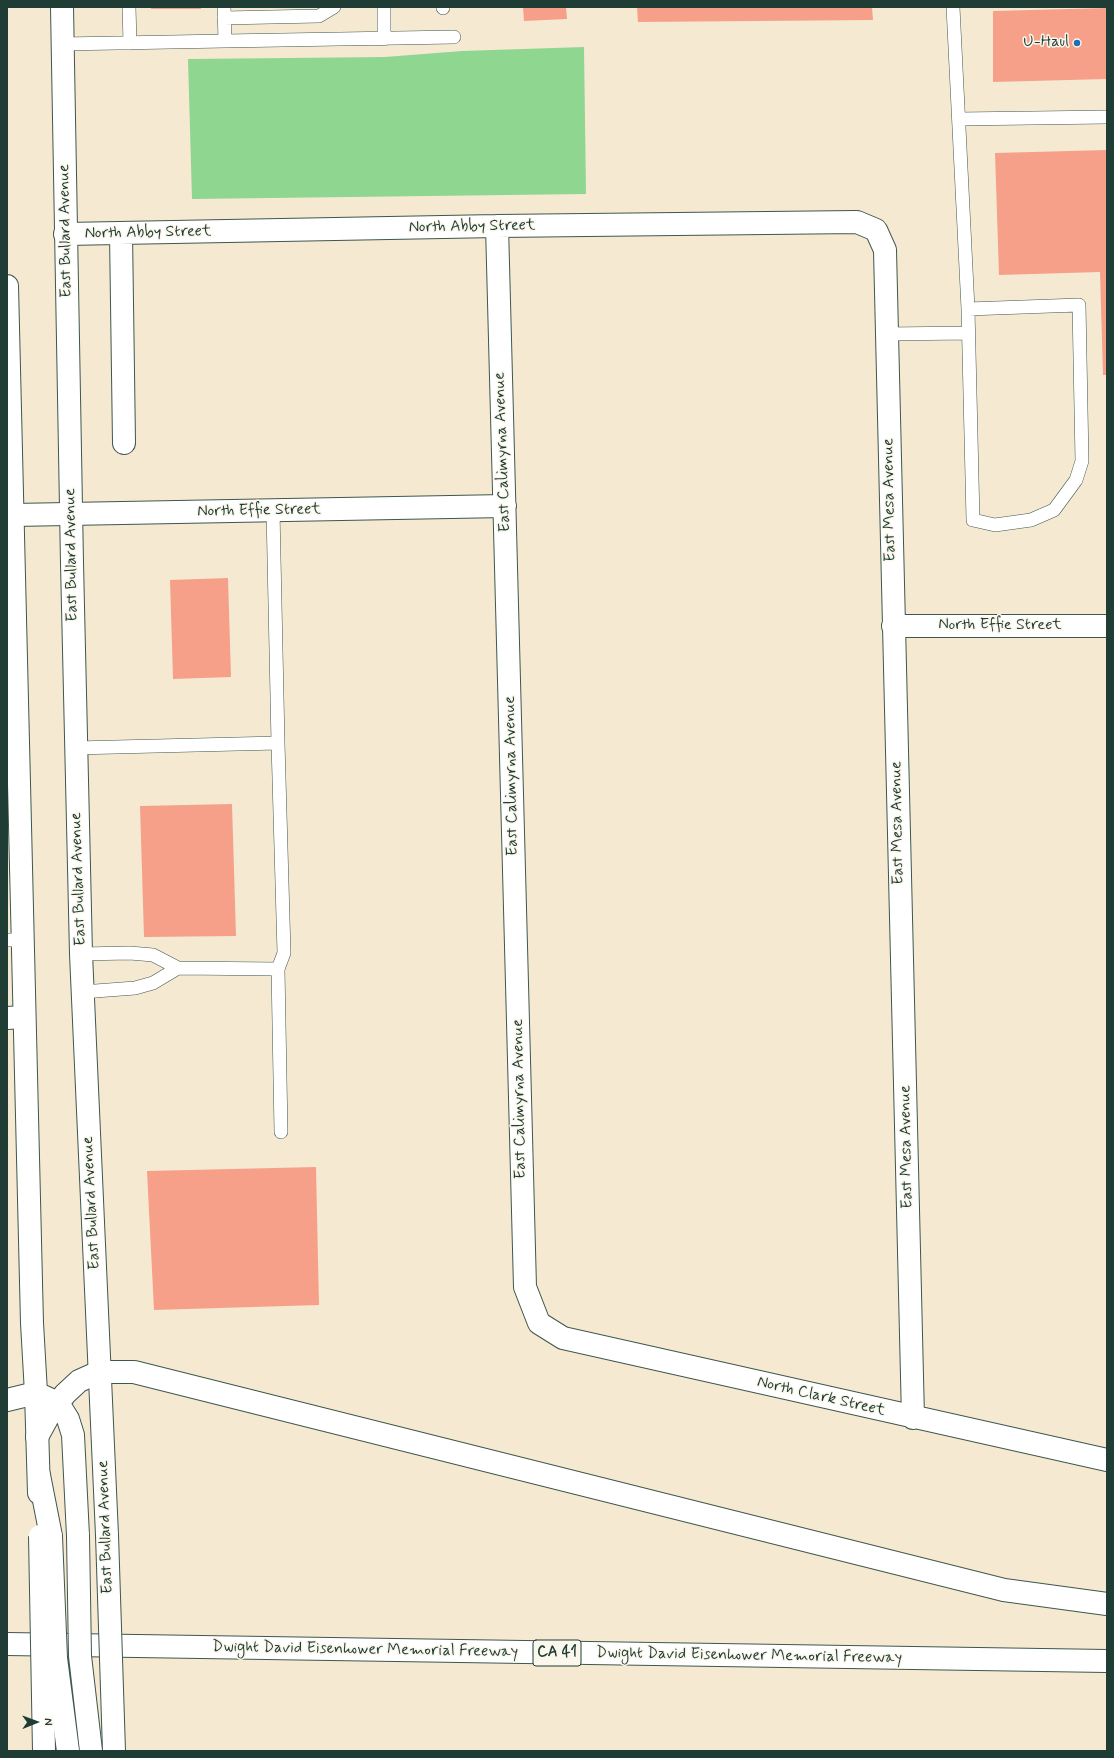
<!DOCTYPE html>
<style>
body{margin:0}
#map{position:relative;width:1114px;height:1758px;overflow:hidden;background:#f5e9d2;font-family:Mynerve,sans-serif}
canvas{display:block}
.frame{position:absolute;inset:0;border:8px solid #1f3d34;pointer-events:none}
.north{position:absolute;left:16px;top:1702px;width:40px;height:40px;-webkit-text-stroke:3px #fbf7ec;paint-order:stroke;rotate:89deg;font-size:11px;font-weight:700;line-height:16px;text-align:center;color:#1f3d34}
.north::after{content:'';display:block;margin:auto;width:14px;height:18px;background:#1f3d34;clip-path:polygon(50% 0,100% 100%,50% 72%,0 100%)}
</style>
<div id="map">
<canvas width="1114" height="1758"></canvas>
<div class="frame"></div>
<div class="north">N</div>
</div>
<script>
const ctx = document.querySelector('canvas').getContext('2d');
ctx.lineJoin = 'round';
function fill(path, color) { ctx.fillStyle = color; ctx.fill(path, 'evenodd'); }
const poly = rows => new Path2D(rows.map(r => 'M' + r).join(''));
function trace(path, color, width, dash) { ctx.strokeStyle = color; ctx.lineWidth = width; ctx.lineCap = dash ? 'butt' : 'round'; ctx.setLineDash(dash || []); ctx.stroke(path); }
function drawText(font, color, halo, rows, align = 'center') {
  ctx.font = font + ' Mynerve,sans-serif'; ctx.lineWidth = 3; ctx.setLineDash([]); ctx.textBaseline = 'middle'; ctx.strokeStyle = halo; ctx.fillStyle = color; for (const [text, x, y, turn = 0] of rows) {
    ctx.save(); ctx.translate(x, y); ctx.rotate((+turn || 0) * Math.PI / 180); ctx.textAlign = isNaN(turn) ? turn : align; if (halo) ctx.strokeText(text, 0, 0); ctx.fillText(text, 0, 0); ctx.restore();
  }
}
const green = poly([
 [584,47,586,194,192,199,188,59,385,57,462,51]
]);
const building = poly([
 [151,7,201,7,201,9,151,9],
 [523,7,566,7,567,19,524,21],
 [637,7,872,7,873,20,638,22],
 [1107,8,1107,79,993,82,993,11],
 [1107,150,1107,375,1103,375,1100,272,999,275,995,153],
 [228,578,231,677,173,679,170,580],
 [232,804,236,936,144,937,140,806],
 [316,1167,319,1305,154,1310,147,1171]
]);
const lane = poly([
 [129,7,130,43],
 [384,7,384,39],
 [443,7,443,8],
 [953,7,968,309,973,520,995,525,1031,520,1054,510,1076,480,1082,461,1079,305,968,309],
 [224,18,319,16,334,7],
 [225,41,454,37],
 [63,44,225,41,224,7],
 [959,119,1107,117],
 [886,334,969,333],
 [75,748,278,743,273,511],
 [7,940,22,940],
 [81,954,130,953,153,955,178,968,278,969,284,953,278,743],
 [278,969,281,1132],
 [82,992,135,988,153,983,178,968]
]);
const street = poly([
 [497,226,525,1287,539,1323,563,1338,1107,1460],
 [121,233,124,443],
 [65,234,497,226,857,222,876,230,885,250,913,1418],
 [13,515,505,506],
 [893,626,1107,626],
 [7,1018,24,1017]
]);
const primary = poly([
 [62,7,72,563,81,954,107,1535],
 [7,286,32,1323,36,1393,39,1493]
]);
const highway = poly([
 [7,1400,36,1393,58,1403,68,1419,73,1435,78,1536],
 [37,1437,48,1417,65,1394,79,1381,99,1372,134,1372,1004,1590,1107,1604],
 [39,1475,51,1536],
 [7,1644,1107,1661]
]);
const primaryBridge = poly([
 [107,1535,114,1751],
 [40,1536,44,1751]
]);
const highwayBridge = poly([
 [51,1536,56,1658,68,1751],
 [78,1536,80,1656,91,1751]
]);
const markers = [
 [1077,43,4,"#1f6fb2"]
];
const shields = [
 [557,1653,48]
];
const shieldNames = [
 ["CA 41",557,1653]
];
const poiNames = [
 ["U-Haul",1069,43]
];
const streetNames = [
 ["North Abby Street",472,227,-1],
 ["East Bullard Avenue",66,231,-91],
 ["North Abby Street",148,233,-1],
 ["East Calimyrna Avenue",503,452,-92],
 ["East Mesa Avenue",890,500,-91],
 ["North Effie Street",259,511,-1],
 ["East Bullard Avenue",72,555,-91],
 ["North Effie Street",1000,626],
 ["East Calimyrna Avenue",512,776,-91],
 ["East Mesa Avenue",898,823,-91],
 ["East Bullard Avenue",79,879,-92],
 ["East Calimyrna Avenue",520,1099,-91],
 ["East Mesa Avenue",907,1147,-91],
 ["East Bullard Avenue",92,1203,-93],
 ["North Clark Street",821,1397,13],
 ["East Bullard Avenue",106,1527,-92],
 ["Dwight David Eisenhower Memorial Freeway",365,1650,1],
 ["Dwight David Eisenhower Memorial Freeway",749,1656,1]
];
fill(green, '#8fd691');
fill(building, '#f6a08a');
trace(lane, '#3f574c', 14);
trace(street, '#3f574c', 24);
trace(primary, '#3f574c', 24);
trace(highway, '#3f574c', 24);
trace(lane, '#fff', 13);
trace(street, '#fff', 22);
trace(primary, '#fff', 22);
trace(highway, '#fff', 22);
trace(primaryBridge, '#3f574c', 24, []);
trace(highwayBridge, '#3f574c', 24, []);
trace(primaryBridge, '#fff', 22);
trace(highwayBridge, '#fff', 22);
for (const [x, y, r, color] of markers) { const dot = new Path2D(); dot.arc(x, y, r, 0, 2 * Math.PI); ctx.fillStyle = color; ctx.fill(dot); trace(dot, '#fbf7ec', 1.5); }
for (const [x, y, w] of shields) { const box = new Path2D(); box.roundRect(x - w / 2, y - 13, w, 26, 3); ctx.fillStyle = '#fbf7ec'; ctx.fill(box); trace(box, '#1f3d34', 1); }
drawText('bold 15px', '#1f3d34', null, shieldNames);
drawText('16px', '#1f3d34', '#fbf7ec', poiNames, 'right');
drawText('16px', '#1f3d34', '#fbf7ec', streetNames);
</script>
